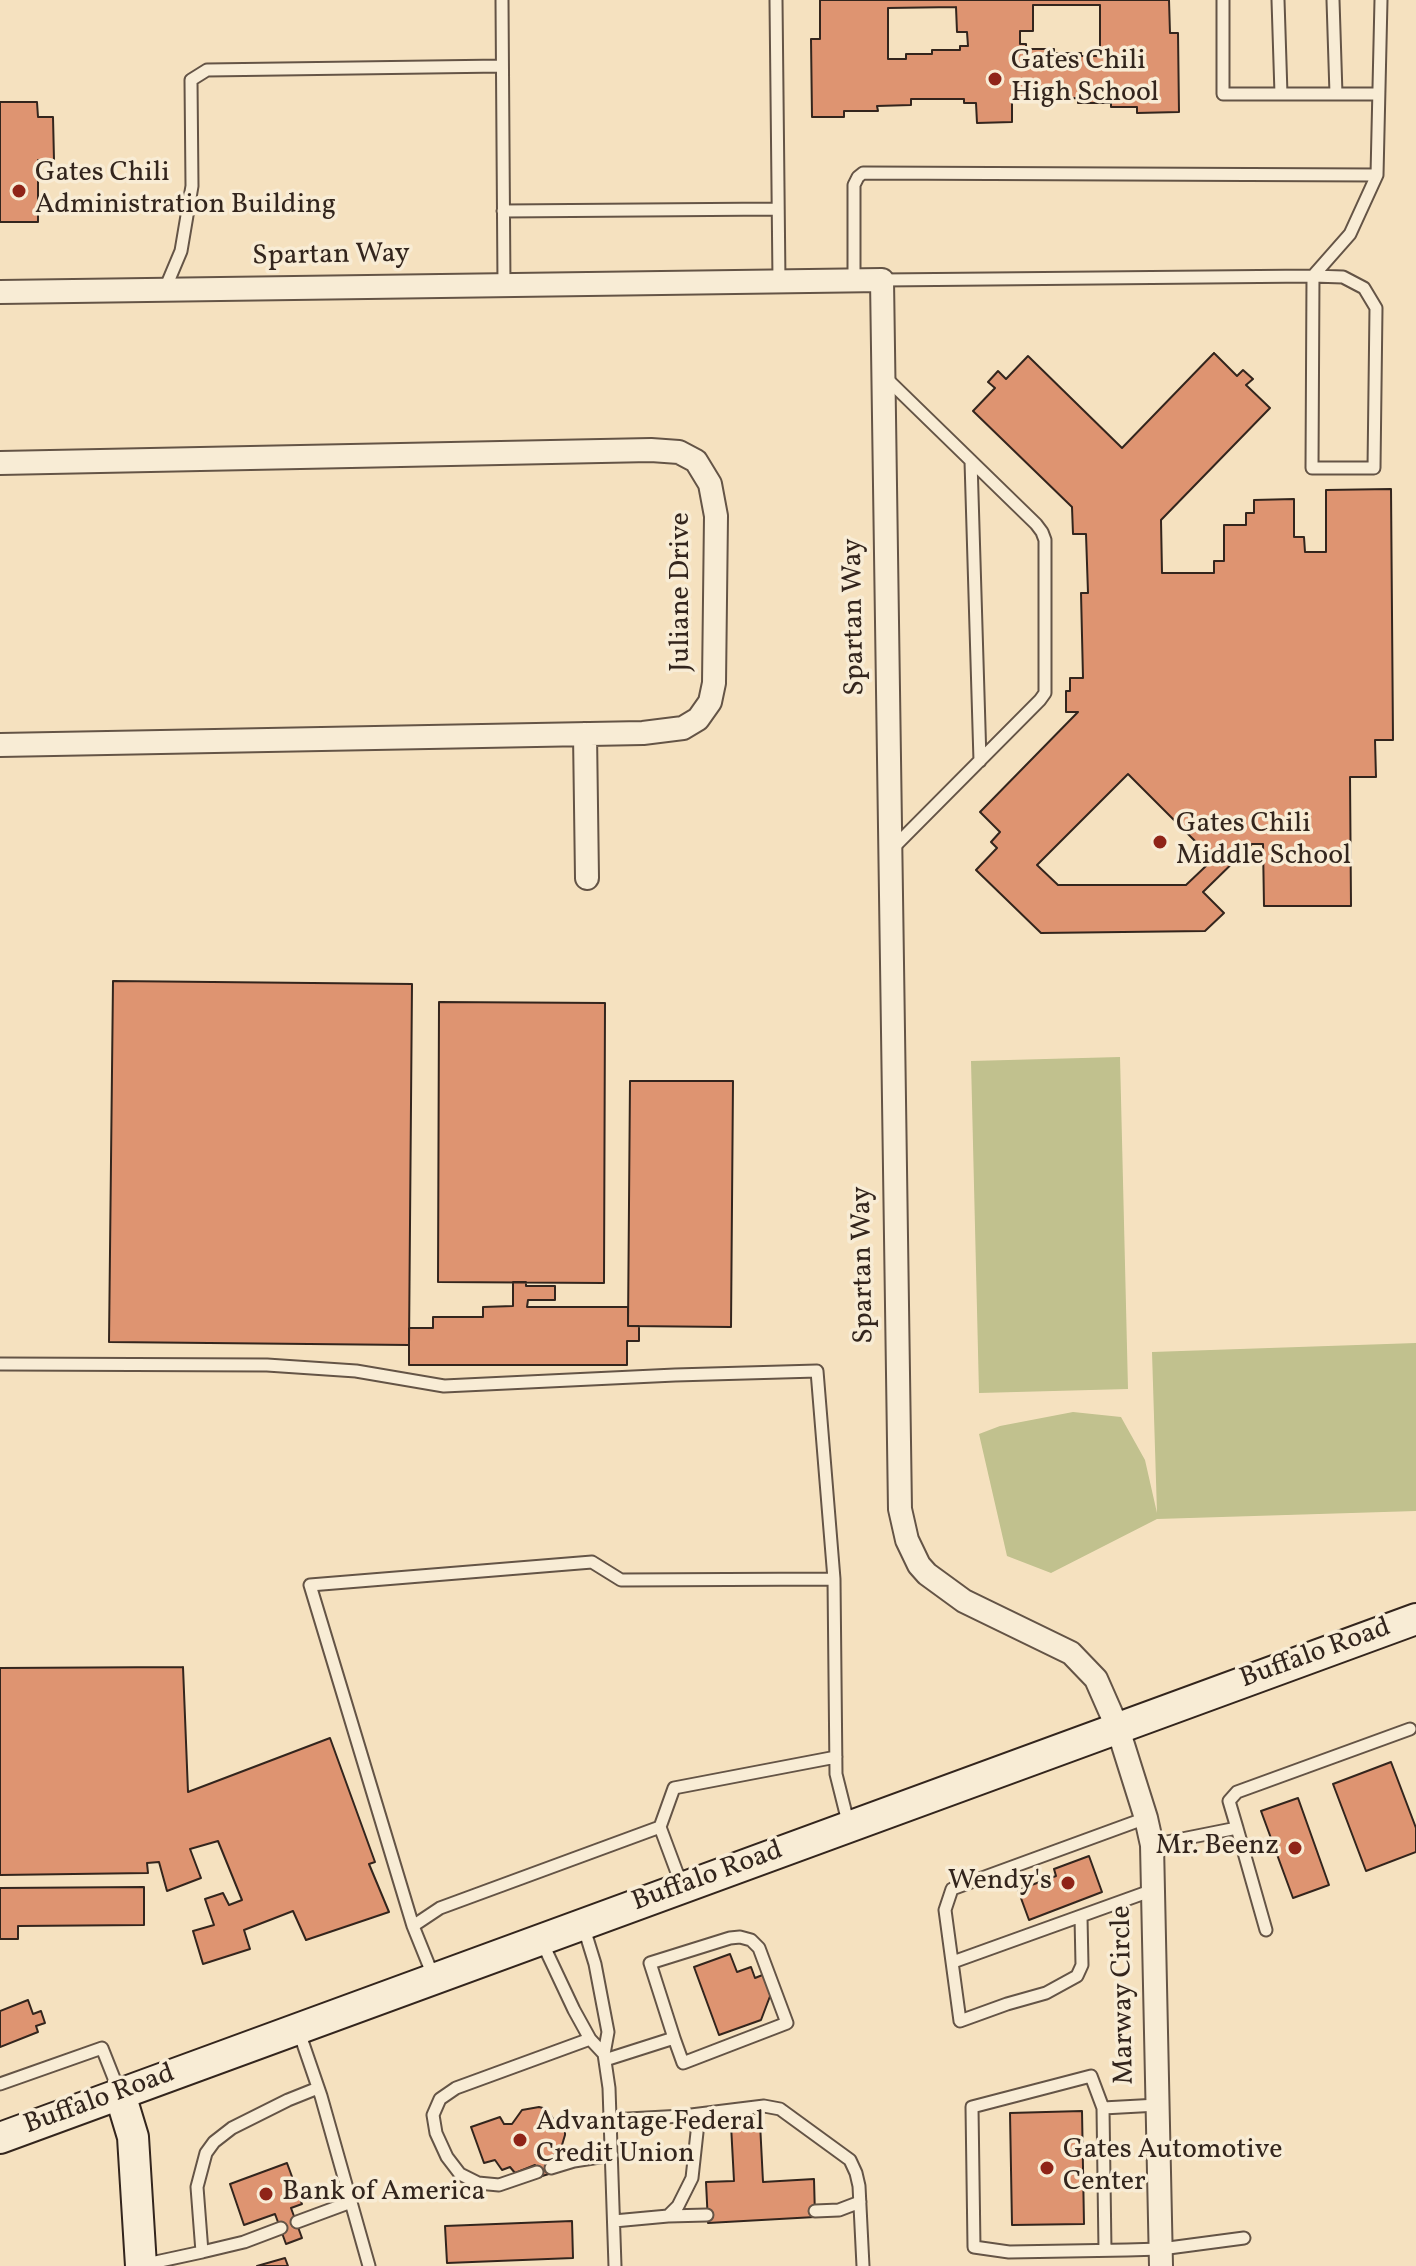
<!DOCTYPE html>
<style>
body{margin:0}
canvas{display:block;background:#f5e1bf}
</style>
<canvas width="1416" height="2266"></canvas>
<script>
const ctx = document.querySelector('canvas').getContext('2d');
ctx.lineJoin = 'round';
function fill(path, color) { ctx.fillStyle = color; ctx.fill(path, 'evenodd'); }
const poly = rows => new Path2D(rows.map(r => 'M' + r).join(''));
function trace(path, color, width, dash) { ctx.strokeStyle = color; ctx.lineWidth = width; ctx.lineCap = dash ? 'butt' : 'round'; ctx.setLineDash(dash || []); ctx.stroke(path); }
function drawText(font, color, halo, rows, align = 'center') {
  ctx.font = font + ' Vollkorn,serif'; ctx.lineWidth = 7; ctx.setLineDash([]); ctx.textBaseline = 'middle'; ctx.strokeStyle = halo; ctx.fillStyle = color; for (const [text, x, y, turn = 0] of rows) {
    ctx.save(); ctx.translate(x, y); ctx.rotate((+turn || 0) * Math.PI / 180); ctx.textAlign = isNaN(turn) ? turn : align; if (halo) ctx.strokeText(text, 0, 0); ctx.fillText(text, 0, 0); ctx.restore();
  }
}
const green = poly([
 [1120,1057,1128,1389,979,1393,971,1061],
 [1416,1343,1416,1511,1157,1519,1051,1573,1007,1556,979,1434,1000,1426,1073,1412,1121,1417,1145,1460,1157,1513,1152,1352]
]);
const building = poly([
 [820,0,1169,0,1170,33,1178,33,1179,112,1137,113,1137,107,1111,107,1111,103,1078,103,1078,98,1024,99,1024,102,1012,102,1012,122,977,123,976,103,964,103,964,99,911,99,911,105,877,106,878,111,844,111,844,117,812,117,811,39,820,39,820,0],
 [1033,5,1100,5,1100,56,1081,56,1081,53,1054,53,1054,49,1026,49,1026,44,1020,44,1020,31,1033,31,1033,5],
 [956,7,957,32,967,32,968,46,960,46,960,50,932,50,932,54,906,54,906,59,888,59,888,8,956,7],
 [0,102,37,102,38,117,53,117,54,160,38,160,38,222,0,222,0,102],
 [1214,353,1237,376,1243,370,1253,379,1246,385,1270,408,1161,520,1162,573,1214,573,1214,561,1224,561,1224,525,1246,525,1246,513,1254,513,1254,500,1294,499,1294,537,1304,537,1305,552,1326,552,1326,490,1391,489,1393,740,1375,740,1376,777,1350,777,1351,906,1264,906,1263,844,1252,844,1203,892,1224,913,1205,931,1041,933,976,870,997,848,991,842,1000,832,980,812,1078,712,1066,712,1066,691,1070,691,1070,678,1083,678,1081,593,1088,593,1086,534,1073,534,1072,507,973,411,995,388,988,382,998,371,1006,379,1028,356,1122,448,1214,353],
 [1128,774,1210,856,1203,863,1206,866,1186,885,1058,885,1037,865,1128,774],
 [113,981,412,984,409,1345,109,1342,113,981],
 [439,1002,605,1003,604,1283,438,1282,439,1002],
 [630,1081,733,1081,731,1327,628,1326,630,1081],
 [513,1282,526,1282,526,1286,555,1286,555,1300,528,1300,527,1307,628,1307,628,1326,639,1326,639,1341,627,1341,627,1365,409,1365,409,1328,433,1328,433,1317,483,1317,483,1307,513,1306,513,1282],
 [183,1667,188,1792,330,1738,375,1862,369,1864,389,1912,306,1940,293,1911,244,1930,250,1949,203,1964,193,1931,214,1925,205,1899,223,1893,229,1905,242,1900,218,1841,190,1849,201,1878,167,1891,159,1862,147,1863,148,1873,0,1875,0,1668,183,1667],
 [1391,1762,1416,1828,1416,1852,1366,1871,1333,1784,1391,1762],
 [1298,1798,1329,1885,1293,1898,1261,1811,1298,1798],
 [1089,1856,1102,1892,1029,1920,1018,1890,1056,1876,1054,1869,1089,1856],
 [144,1887,144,1925,18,1926,18,1939,0,1939,0,1888,144,1887],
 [730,1954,737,1972,751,1967,755,1978,765,1974,772,1991,761,2020,719,2035,694,1967,730,1954],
 [28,2000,33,2014,41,2011,45,2023,36,2026,38,2032,0,2047,0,2011,28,2000],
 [539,2107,547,2109,555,2122,565,2118,565,2135,562,2145,557,2153,548,2159,552,2173,539,2177,535,2165,515,2173,510,2167,502,2170,495,2160,484,2163,471,2127,500,2117,504,2124,512,2124,522,2110,539,2107],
 [1082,2111,1084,2224,1012,2225,1010,2113,1082,2111],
 [760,2123,763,2182,814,2179,815,2217,708,2223,706,2182,734,2181,731,2125,760,2123],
 [287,2163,302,2204,291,2208,302,2238,286,2244,275,2214,244,2225,230,2184,287,2163],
 [572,2221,573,2258,447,2263,445,2226,572,2221],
 [285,2258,288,2266,257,2266,285,2258]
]);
const lane = poly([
 [502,0,504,285],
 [776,0,779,281],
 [1223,0,1223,94,1378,94],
 [1278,0,1281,94],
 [1333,0,1336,94],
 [503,211,778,209],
 [854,280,854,185,858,177,863,173,1377,175],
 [882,280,1313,276,1343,277,1364,288,1376,308,1374,468,1312,468,1313,276,1350,234,1377,175,1381,0],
 [165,289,181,251,192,186,191,80,207,70,502,66],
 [885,377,1036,524,1042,532,1045,540,1045,693,1040,700,893,848],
 [971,461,980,761],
 [0,1364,267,1365,356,1371,444,1386,675,1375,817,1371,834,1579],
 [660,1827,682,1886],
 [1237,1828,1266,1930],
 [1152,1845,1237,1828,1229,1801,1237,1792,1410,1729],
 [1081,1917,1082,1965,1077,1976,1046,1993,1007,2004,960,2021,945,1910,952,1889,1146,1818],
 [583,1925,595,1964,608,2032,604,2054,609,2088,615,2266],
 [413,1926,440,1908,660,1827,674,1788,836,1757],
 [541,1940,574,2010,590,2039,604,2054],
 [953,1962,1153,1890],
 [434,1978,413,1926,310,1585,592,1562,621,1580,834,1579,836,1774,849,1826],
 [298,2029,321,2096,369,2266],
 [605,2060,674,2038,683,2063,787,2023,759,1948,751,1940,740,1937,730,1938,650,1963,674,2038],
 [0,2084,102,2048,119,2091],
 [1158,2105,1103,2108,1091,2076,972,2107,974,2247,1009,2252,1127,2250,1161,2249,1244,2238],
 [1103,2108,1105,2250],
 [610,2120,683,2116,764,2106,780,2109,850,2160,856,2173,859,2186,863,2266],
 [551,2168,574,2161,612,2155],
 [537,2172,499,2185,478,2183,460,2174,447,2157,436,2133,433,2115,440,2099,456,2088,590,2039],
 [815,2211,839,2210,860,2202],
 [668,2216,707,2215],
 [614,2221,668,2216,678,2206,692,2178,699,2114],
 [297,2222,351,2202],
 [202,2252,244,2242,281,2228],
 [142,2265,202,2252,197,2187,206,2153,214,2142,232,2128,288,2100,318,2088]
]);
const street = poly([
 [0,292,882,280,900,1509,907,1540,919,1565,927,1574,964,1601,1071,1653,1096,1679,1118,1729,1146,1818,1152,1845,1161,2266],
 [0,463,651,450,679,452,696,461,710,484,716,516,714,683,710,702,698,719,683,728,643,733,0,745],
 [585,734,587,878]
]);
const secondary = poly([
 [120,2094,133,2137,141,2266],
 [0,2138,1416,1619]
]);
const markers = [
 [995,79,8,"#8f2418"],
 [19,191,8,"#8f2418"],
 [1160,842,8,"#8f2418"],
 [1295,1848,8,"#8f2418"],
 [1068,1883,8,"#8f2418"],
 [520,2140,8,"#8f2418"],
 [1047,2168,8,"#8f2418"],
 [266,2194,8,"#8f2418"]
];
const poiNames = [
 ["Gates Chili",1011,63],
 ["High School",1011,95],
 ["Gates Chili",35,175],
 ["Administration Building",35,207],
 ["Gates Chili",1176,826],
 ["Middle School",1176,858],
 ["Mr. Beenz",1279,1848,"right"],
 ["Wendy's",1052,1883,"right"],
 ["Advantage Federal",536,2124],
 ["Credit Union",536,2156],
 ["Gates Automotive",1063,2152],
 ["Center",1063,2184],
 ["Bank of America",282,2194]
];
const streetNames = [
 ["Spartan Way",331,257,-1],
 ["Juliane Drive",683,592,-90],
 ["Spartan Way",856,617,-91],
 ["Spartan Way",865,1265,-91],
 ["Buffalo Road",1316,1655,-20],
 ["Buffalo Road",708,1878,-20],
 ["Marway Circle",1125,1995,-91],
 ["Buffalo Road",100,2101,-20]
];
fill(green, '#c1c18e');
fill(building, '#de9471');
trace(building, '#33251d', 2);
trace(lane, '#645446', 15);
trace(street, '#645446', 26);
trace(secondary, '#33251d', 34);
trace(lane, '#f8ecd5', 11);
trace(street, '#f8ecd5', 22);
trace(secondary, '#f8ecd5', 30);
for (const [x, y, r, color] of markers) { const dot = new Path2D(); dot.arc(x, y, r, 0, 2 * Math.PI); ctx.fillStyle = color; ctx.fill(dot); trace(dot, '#f8ecd5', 3); }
drawText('28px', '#33251d', '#f8ecd5', poiNames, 'left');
drawText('28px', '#33251d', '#f8ecd5', streetNames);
</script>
